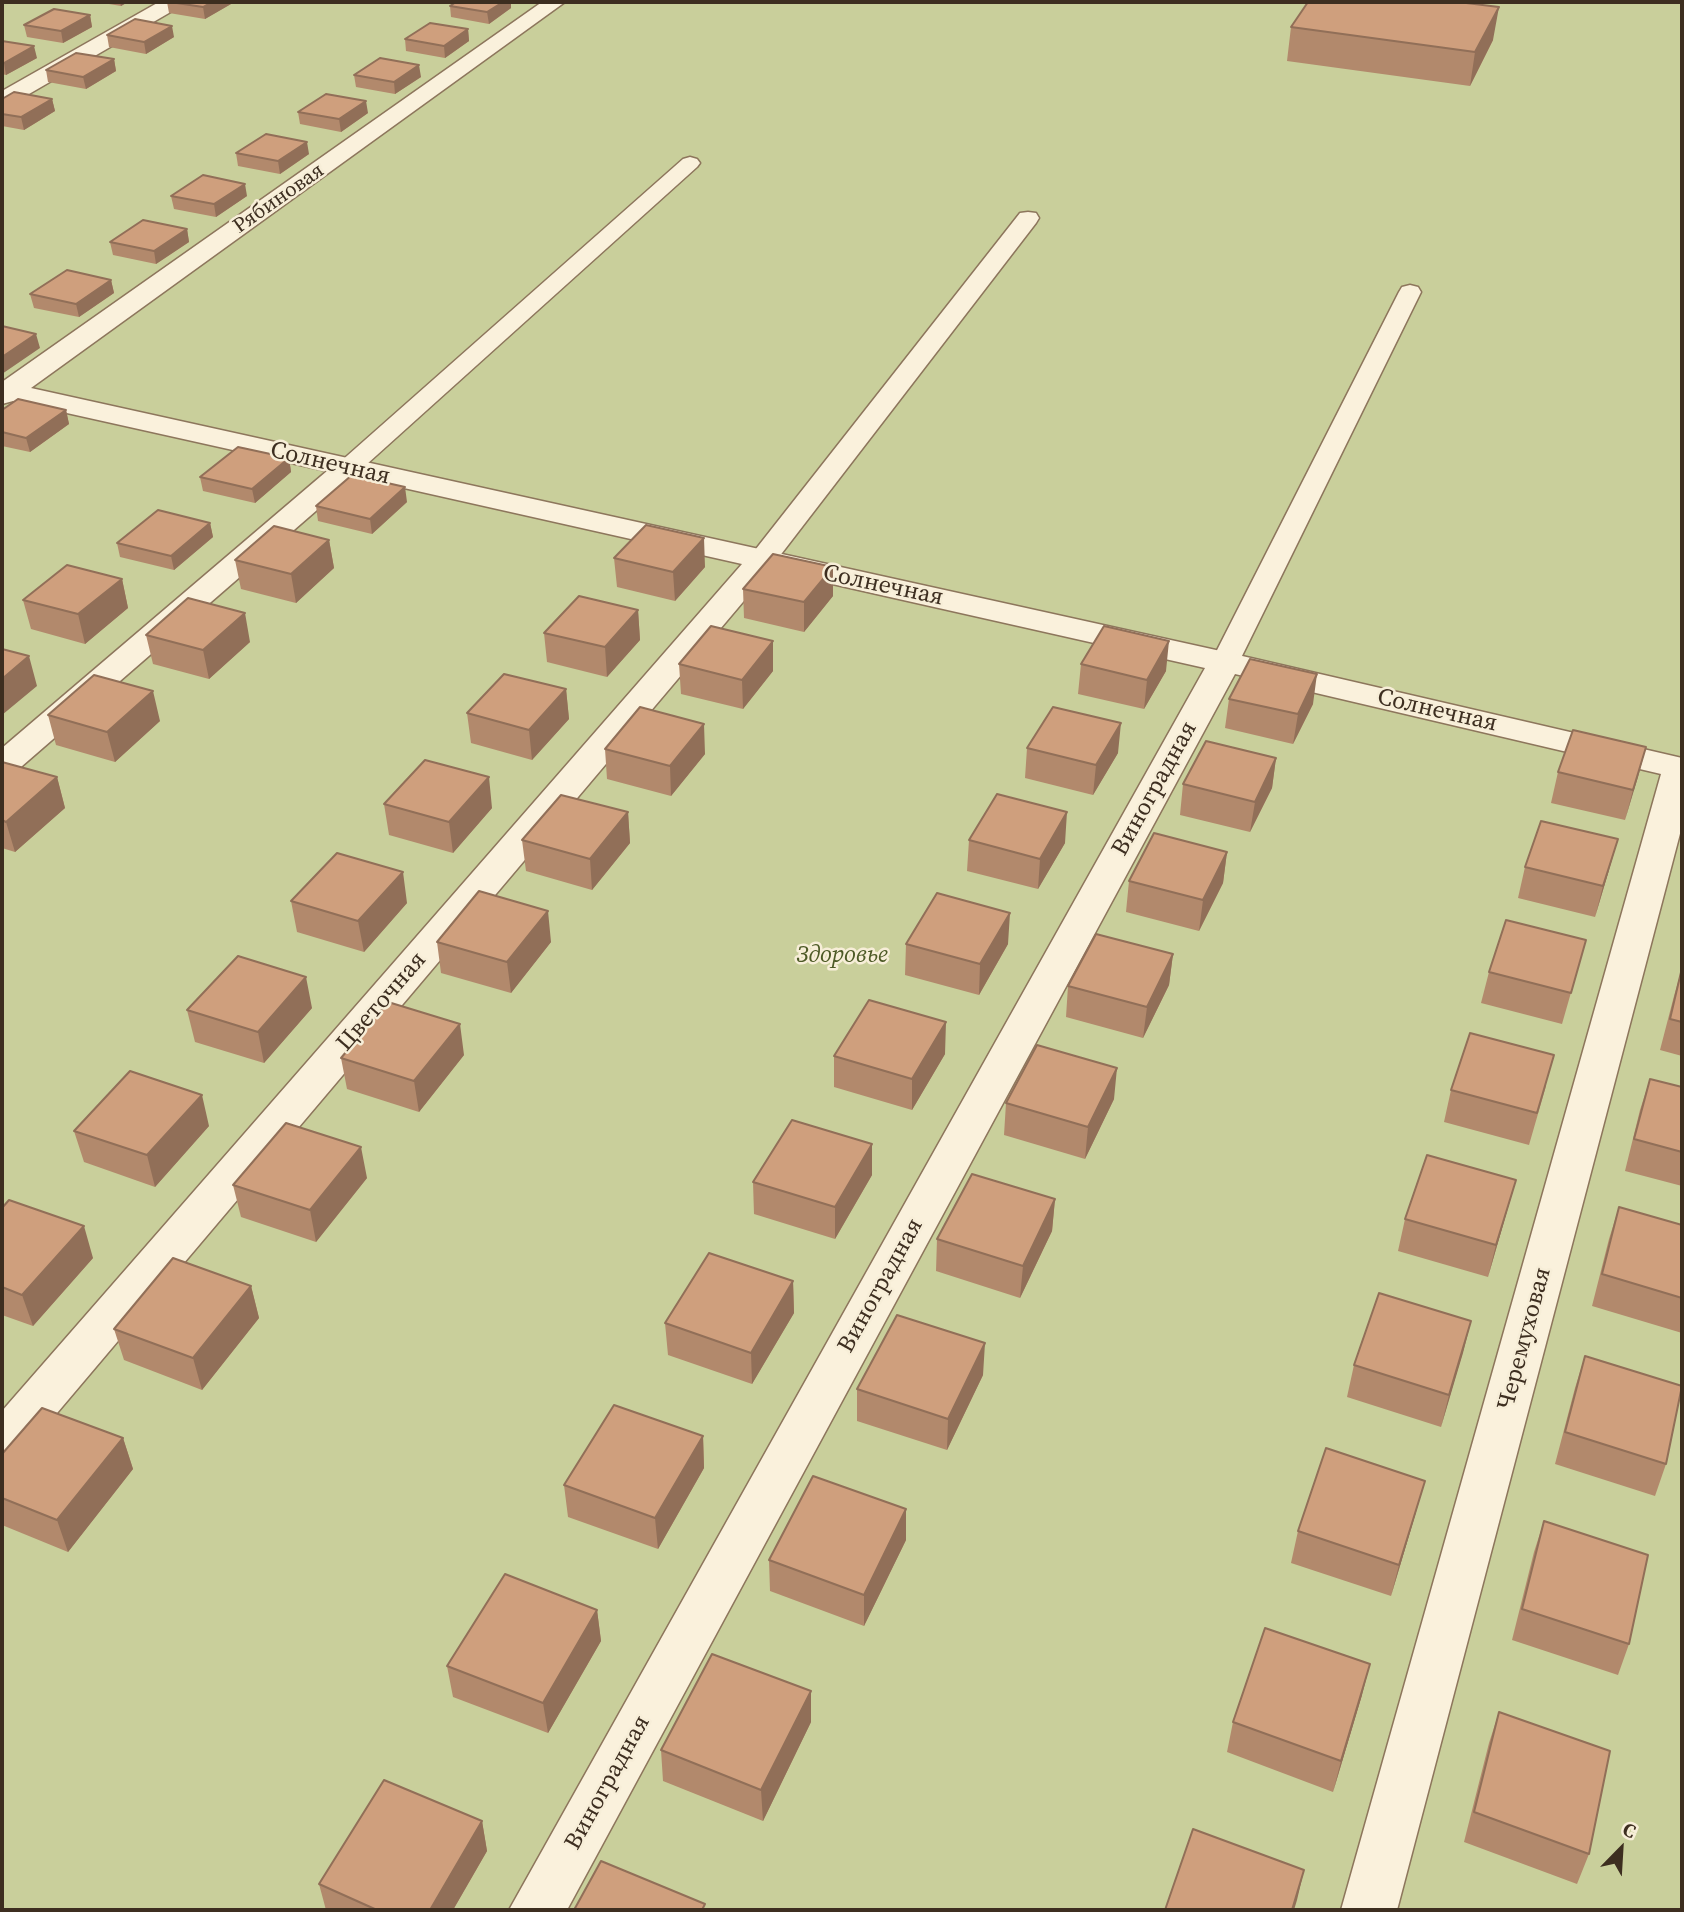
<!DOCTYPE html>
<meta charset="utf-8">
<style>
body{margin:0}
#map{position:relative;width:1684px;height:1912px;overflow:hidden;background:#f0e4c8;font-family:"Source Serif 4",serif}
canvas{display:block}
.frame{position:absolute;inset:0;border:4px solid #3d2e20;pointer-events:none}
.north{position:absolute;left:1586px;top:1814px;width:70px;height:70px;-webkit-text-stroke:5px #f7eed8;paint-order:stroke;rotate:24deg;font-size:19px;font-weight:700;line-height:28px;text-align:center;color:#3d2e20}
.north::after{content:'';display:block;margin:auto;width:24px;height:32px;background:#3d2e20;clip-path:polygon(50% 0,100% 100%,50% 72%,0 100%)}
</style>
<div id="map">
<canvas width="1684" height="1912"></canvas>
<div class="frame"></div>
<div class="north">С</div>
</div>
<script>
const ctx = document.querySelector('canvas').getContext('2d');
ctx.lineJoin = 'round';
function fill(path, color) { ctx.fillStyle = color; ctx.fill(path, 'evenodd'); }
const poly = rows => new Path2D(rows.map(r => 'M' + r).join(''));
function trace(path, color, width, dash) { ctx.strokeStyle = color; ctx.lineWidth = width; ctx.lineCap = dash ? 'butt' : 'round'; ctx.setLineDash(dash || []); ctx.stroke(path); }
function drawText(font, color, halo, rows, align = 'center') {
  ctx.font = font + ' "Source Serif 4",serif'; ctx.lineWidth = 5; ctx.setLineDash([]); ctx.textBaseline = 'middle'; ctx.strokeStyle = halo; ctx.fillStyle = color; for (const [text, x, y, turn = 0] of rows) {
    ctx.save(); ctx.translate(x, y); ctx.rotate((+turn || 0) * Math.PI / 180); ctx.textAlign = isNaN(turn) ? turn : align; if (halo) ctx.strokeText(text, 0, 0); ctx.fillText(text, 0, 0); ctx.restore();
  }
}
const green = poly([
 [2,2,1682,2,1682,1910,2,1910]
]);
const service = poly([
 [690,157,697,159,700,163,697,167,357,473,348,476,339,473,335,468,339,463,683,159,690,157],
 [1028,212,1036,213,1039,218,1036,223,772,566,762,568,752,566,749,560,752,554,1020,213,1028,212],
 [1410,285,1418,287,1421,292,1239,662,1235,668,1225,671,1215,668,1211,662,1399,292,1402,287,1410,285]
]);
const minor = poly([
 [159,2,184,2,181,6,10,105,2,107,2,91,159,2],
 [542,2,565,2,31,388,1225,652,1682,758,1682,826,1397,1910,1341,1910,1661,774,1235,674,567,1910,509,1910,1205,668,770,570,19,1458,2,1463,2,1411,742,564,355,477,14,773,2,776,2,748,327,471,13,401,2,404,2,382,542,2]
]);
const wall = poly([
 [97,2,128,2,121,6],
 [167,2,231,2,231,4,205,19,169,13],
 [450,6,511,8,489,24,451,17],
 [90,15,92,27,63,43,27,37,24,25],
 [1291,27,1493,40,1470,86,1287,61],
 [468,29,469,41,445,58,406,51,405,39],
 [107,35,174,37,146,54,109,47],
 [2,41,37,58,6,75,2,74],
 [114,59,116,71,86,89,48,82,46,70],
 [354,75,421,77,395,94,356,87],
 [2,99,52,99,55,111,24,130,2,126],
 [298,112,368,113,341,132,300,124],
 [236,153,309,154,280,174,238,166],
 [171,196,247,196,216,217,174,209],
 [187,229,189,242,156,264,113,255,110,242],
 [111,280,114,293,79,317,34,308,30,294],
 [2,410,66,410,69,424,30,452,2,446],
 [289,458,291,472,255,503,203,491,200,477],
 [407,502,372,534,318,521,316,506],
 [210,523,213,537,174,570,120,557,117,543],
 [329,540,334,568,296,603,241,589,235,560],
 [614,558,705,567,675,601,617,587],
 [122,579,128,608,85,644,31,629,23,600],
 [743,589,833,596,804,632,744,618],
 [638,610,640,640,607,677,547,662,544,633],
 [146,635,250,642,209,679,153,664],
 [773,641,773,671,743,709,681,694,679,664],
 [1081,664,1166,671,1144,709,1078,694],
 [566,689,569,719,532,760,471,743,467,713],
 [1229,699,1313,704,1293,744,1225,728],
 [48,715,160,721,115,762,56,745],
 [1646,747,1625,820,1551,803,1558,772],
 [1027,748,1118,753,1093,795,1025,778],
 [605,749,705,754,671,796,607,779],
 [1276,758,1272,788,1250,832,1180,815,1183,784],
 [2,762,57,777,65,808,15,852,2,848],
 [384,804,492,808,453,853,389,835],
 [628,812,630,843,592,890,526,871,522,840],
 [969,840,1065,843,1038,889,967,871],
 [1227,852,1223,883,1199,931,1126,912,1129,881],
 [1525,867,1609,870,1595,917,1518,898],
 [291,901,407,903,364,952,297,932],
 [1586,940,1562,1024,1481,1003,1489,972],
 [437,942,551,942,511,993,441,973],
 [906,944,1008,944,979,995,905,975],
 [1173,954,1169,985,1143,1038,1066,1017,1068,986],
 [1682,968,1682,1056,1660,1050,1674,996],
 [312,1008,264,1063,195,1042,187,1010],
 [945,1054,912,1110,834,1087,834,1056],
 [464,1055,419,1112,347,1089,341,1058],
 [1650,1079,1682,1087,1682,1186,1625,1171,1640,1110],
 [1546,1086,1529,1145,1444,1122,1451,1090],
 [1114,1099,1085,1159,1004,1135,1006,1103],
 [209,1126,155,1187,84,1162,74,1131],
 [872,1175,835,1239,754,1214,753,1182],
 [367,1178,316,1242,241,1217,233,1185],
 [1516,1180,1488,1277,1398,1251,1405,1219],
 [1055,1199,1052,1231,1020,1298,936,1271,937,1239],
 [1619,1207,1682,1225,1682,1333,1592,1306,1609,1239],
 [2,1208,93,1258,33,1326,2,1315],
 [793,1281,794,1313,752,1384,668,1355,665,1323],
 [251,1286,259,1318,202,1390,124,1360,114,1329],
 [1471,1321,1441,1427,1347,1397,1354,1365],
 [1585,1356,1666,1464,1655,1496,1555,1464,1575,1388],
 [983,1375,947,1450,857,1421,857,1389],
 [703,1436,704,1468,658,1549,568,1517,564,1485],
 [123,1438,133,1469,68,1552,2,1525,2,1454],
 [1416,1512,1391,1596,1291,1563,1298,1531],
 [1544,1521,1629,1644,1618,1675,1512,1640,1534,1552],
 [906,1540,864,1626,770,1591,769,1560],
 [597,1610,601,1641,548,1733,453,1697,447,1666],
 [1362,1695,1333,1792,1227,1752,1233,1722],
 [1499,1712,1589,1854,1577,1884,1464,1842,1489,1743],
 [811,1722,763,1821,663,1781,661,1750],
 [482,1821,487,1851,453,1910,326,1910,319,1884]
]);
const shadedWall = poly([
 [120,2,128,2,121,6],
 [212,2,231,2,231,4,205,19,203,7],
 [503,2,511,2,511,8,489,24,487,12],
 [1499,7,1493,40,1470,86,1475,52],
 [90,15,92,27,63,43,61,31],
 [172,26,174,37,146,54,144,42],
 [468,29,469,41,445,58,444,46],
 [34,46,37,58,6,75,4,63],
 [114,59,116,71,86,89,83,77],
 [419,65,421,77,395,94,394,82],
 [52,99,55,111,24,130,21,117],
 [366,101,368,113,341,132,339,119],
 [307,142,309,154,280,174,278,161],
 [245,184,247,196,216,217,214,204],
 [187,229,189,242,156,264,154,251],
 [111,280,114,293,79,317,76,304],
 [36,334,40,348,2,374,2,357],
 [66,410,69,424,30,452,26,438],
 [289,458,291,472,255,503,252,489],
 [405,487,407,502,372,534,370,519],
 [210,523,213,537,174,570,171,556],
 [704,538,705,567,675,601,673,572],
 [329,540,334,568,296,603,291,574],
 [833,567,833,596,804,632,804,602],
 [122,579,128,608,85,644,78,614],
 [638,610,640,640,607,677,605,647],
 [245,613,250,642,209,679,203,650],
 [773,641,773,671,743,709,742,680],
 [1169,641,1166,671,1144,709,1147,680],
 [29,656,37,686,2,715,2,679],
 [1317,674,1313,704,1293,744,1298,714],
 [566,689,569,719,532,760,529,730],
 [153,691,160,721,115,762,107,732],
 [1121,723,1118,753,1093,795,1096,765],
 [704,724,705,754,671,796,670,766],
 [1646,747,1638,777,1625,820,1633,790],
 [1276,758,1272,788,1250,832,1255,802],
 [57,777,65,808,15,852,6,822],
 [489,777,492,808,453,853,449,822],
 [628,812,630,843,592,890,590,859],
 [1067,812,1065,843,1038,889,1040,859],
 [1618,839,1609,870,1595,917,1603,886],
 [1227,852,1223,883,1199,931,1203,900],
 [403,872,407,903,364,952,358,921],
 [548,911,551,942,511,993,507,962],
 [1010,913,1008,944,979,995,980,964],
 [1173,954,1169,985,1143,1038,1147,1007],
 [306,977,312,1008,264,1063,258,1032],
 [946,1022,945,1054,912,1110,912,1079],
 [460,1024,464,1055,419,1112,414,1081],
 [1117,1068,1114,1099,1085,1159,1088,1127],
 [202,1095,209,1126,155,1187,147,1155],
 [872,1144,872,1175,835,1239,835,1207],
 [361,1147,367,1178,316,1242,310,1210],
 [1516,1180,1507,1211,1488,1277,1496,1245],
 [1055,1199,1052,1231,1020,1298,1023,1266],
 [84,1226,93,1258,33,1326,22,1295],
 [793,1281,794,1313,752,1384,751,1353],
 [251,1286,259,1318,202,1390,193,1358],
 [1471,1321,1463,1353,1441,1427,1449,1395],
 [985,1343,983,1375,947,1450,948,1419],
 [703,1436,704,1468,658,1549,655,1518],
 [123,1438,133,1469,68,1552,57,1520],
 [1425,1481,1416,1512,1391,1596,1399,1565],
 [906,1509,906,1540,864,1626,864,1595],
 [597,1610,601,1641,548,1733,543,1703],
 [1370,1664,1362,1695,1333,1792,1341,1761],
 [811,1691,811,1722,763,1821,761,1790],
 [482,1821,487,1851,453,1910,430,1910],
 [1304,1870,1297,1900,1294,1910,1292,1910]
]);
const building = poly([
 [170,2,212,2,203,7,170,2],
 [456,2,503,2,487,12,450,6,456,2],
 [1308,2,1458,2,1499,7,1475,52,1291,27,1308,2],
 [54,9,90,15,61,31,24,25,54,9],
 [135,19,172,26,144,42,107,35,135,19],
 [430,23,468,29,444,46,405,39,430,23],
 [2,41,34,46,4,63,2,63,2,41],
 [76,53,114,59,83,77,46,70,76,53],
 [380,58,419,65,394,82,354,75,380,58],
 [14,92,52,99,21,117,2,114,2,99,14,92],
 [326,94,366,101,339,119,298,112,326,94],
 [266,134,307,142,278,161,236,153,266,134],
 [203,175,245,184,214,204,171,196,203,175],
 [143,220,187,229,154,251,110,242,143,220],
 [67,270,111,280,76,304,30,294,67,270],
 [2,326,36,334,2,357,2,326],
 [18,399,66,410,26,438,2,432,2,410,18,399],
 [238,447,289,458,252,489,200,477,238,447],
 [352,475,405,487,370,519,316,506,352,475],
 [158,510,210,523,171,556,117,543,158,510],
 [646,525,704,538,673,572,614,558,646,525],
 [274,526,329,540,291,574,235,560,274,526],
 [773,554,833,567,804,602,743,589,773,554],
 [67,565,122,579,78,614,23,600,67,565],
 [579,596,638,610,605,647,544,633,579,596],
 [188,598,245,613,203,650,146,635,188,598],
 [711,626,773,641,742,680,679,664,711,626],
 [1104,626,1169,641,1147,680,1081,664,1104,626],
 [2,649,29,656,2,679,2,649],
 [1250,659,1317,674,1298,714,1229,699,1250,659],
 [504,674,566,689,529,730,467,713,504,674],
 [94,675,153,691,107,732,48,715,94,675],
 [640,707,704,724,670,766,605,749,640,707],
 [1053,707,1121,723,1096,765,1027,748,1053,707],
 [1573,730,1646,747,1633,790,1558,772,1573,730],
 [1206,741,1276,758,1255,802,1183,784,1206,741],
 [425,760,489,777,449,822,384,804,425,760],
 [2,762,57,777,6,822,2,820,2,762],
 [997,794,1067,812,1040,859,969,840,997,794],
 [561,795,628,812,590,859,522,840,561,795],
 [1541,821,1618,839,1603,886,1525,867,1541,821],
 [1154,833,1227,852,1203,900,1129,881,1154,833],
 [337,853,403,872,358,921,291,901,337,853],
 [479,891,548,911,507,962,437,942,479,891],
 [937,893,1010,913,980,964,906,944,937,893],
 [1506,920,1586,940,1571,993,1489,972,1506,920],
 [1096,934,1173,954,1147,1007,1068,986,1096,934],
 [238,956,306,977,258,1032,187,1010,238,956],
 [1682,968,1682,1022,1670,1019,1682,968],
 [869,1000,946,1022,912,1079,834,1056,869,1000],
 [388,1002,460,1024,414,1081,341,1058,388,1002],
 [1470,1033,1554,1055,1537,1113,1451,1090,1470,1033],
 [1037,1045,1117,1068,1088,1127,1006,1103,1037,1045],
 [130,1071,202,1095,147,1155,74,1131,130,1071],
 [1650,1079,1682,1087,1682,1152,1634,1139,1650,1079],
 [792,1120,872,1144,835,1207,753,1182,792,1120],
 [286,1123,361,1147,310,1210,233,1185,286,1123],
 [1427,1155,1516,1180,1496,1245,1405,1219,1427,1155],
 [972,1174,1055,1199,1023,1266,937,1239,972,1174],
 [9,1200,84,1226,22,1295,2,1287,2,1208,9,1200],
 [1619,1207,1682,1225,1682,1298,1602,1274,1619,1207],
 [709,1253,793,1281,751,1353,665,1323,709,1253],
 [173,1258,251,1286,193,1358,114,1329,173,1258],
 [1379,1293,1471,1321,1449,1395,1354,1365,1379,1293],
 [897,1315,985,1343,948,1419,857,1389,897,1315],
 [1585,1356,1682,1386,1666,1464,1565,1432,1585,1356],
 [614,1405,703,1436,655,1518,564,1485,614,1405],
 [42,1408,123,1438,57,1520,2,1498,2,1454,42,1408],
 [1326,1448,1425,1481,1399,1565,1298,1531,1326,1448],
 [813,1476,906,1509,864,1595,769,1560,813,1476],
 [1544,1521,1648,1555,1629,1644,1522,1609,1544,1521],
 [505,1574,597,1610,543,1703,447,1666,505,1574],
 [1265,1628,1370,1664,1341,1761,1233,1722,1265,1628],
 [712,1654,811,1691,761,1790,661,1750,712,1654],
 [1499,1712,1610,1751,1589,1854,1474,1812,1499,1712],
 [384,1780,482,1821,430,1910,377,1910,319,1884,384,1780],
 [1193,1829,1304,1870,1292,1910,1165,1910,1193,1829],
 [601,1861,705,1904,702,1910,574,1910,601,1861]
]);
const farStreetnames = [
 ["Рябиновая",279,199,-35]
];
const streetNames = [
 ["Солнечная",330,464,13],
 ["Солнечная",883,586,12],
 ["Солнечная",1437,711,13],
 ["Виноградная",1155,789,-61],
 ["Цветочная",382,1002,-49],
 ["Виноградная",881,1286,-61],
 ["Черемуховая",1525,1339,-75],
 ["Виноградная",608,1783,-61]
];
const parkNames = [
 ["Здоровье",842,956]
];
fill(green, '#c9cf9b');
trace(service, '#8d765c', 3);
trace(minor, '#8d765c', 3);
fill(service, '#faf1dc');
fill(minor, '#faf1dc');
fill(wall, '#b2896c');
fill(shadedWall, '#916f58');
fill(building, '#cf9f7d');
trace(building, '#916f58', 2);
drawText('21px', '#3d2e20', '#f7eed8', farStreetnames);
drawText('24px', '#3d2e20', '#f7eed8', streetNames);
drawText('italic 24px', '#4d5a26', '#f7eed8', parkNames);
</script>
